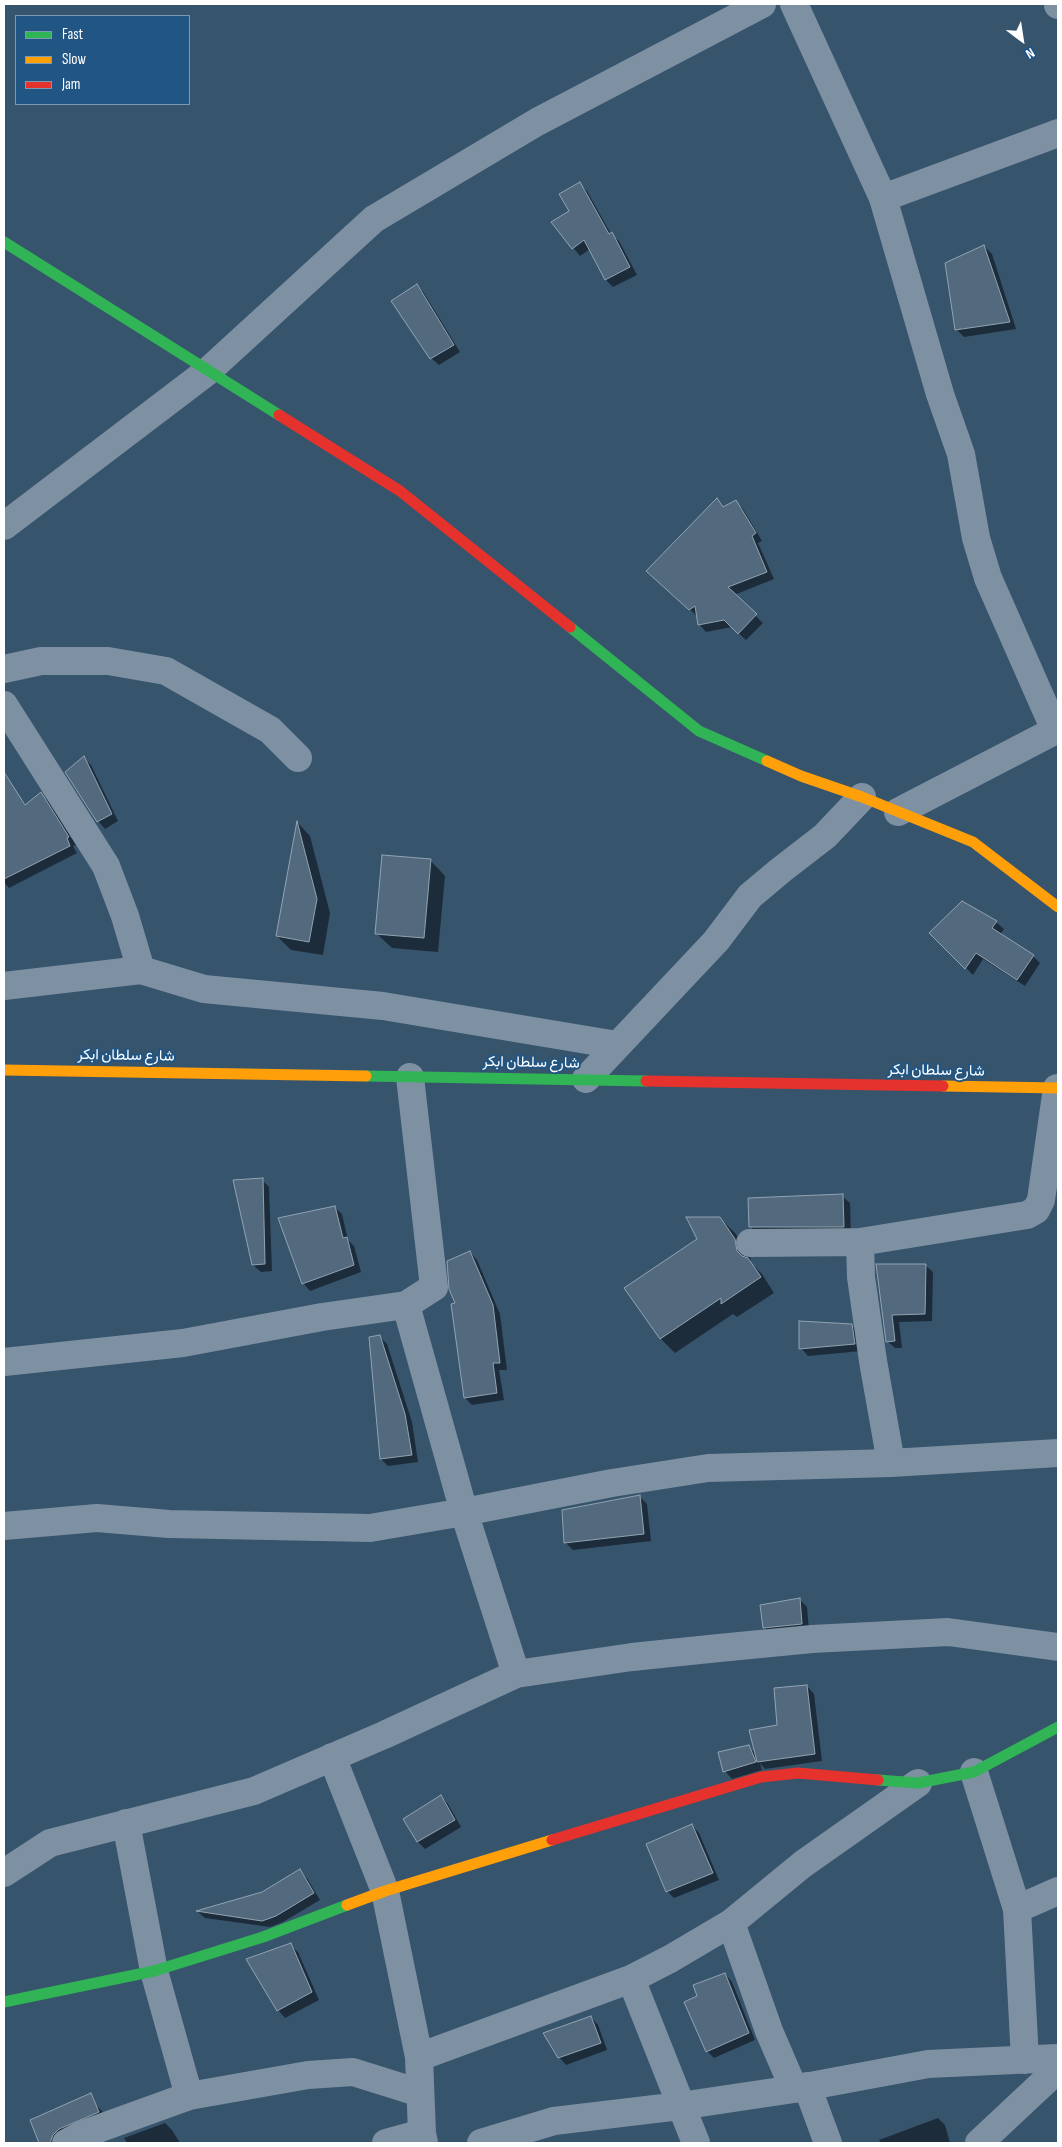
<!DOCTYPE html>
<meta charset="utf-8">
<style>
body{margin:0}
#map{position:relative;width:1062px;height:2147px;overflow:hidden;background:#37546d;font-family:"Sofia Sans Condensed",sans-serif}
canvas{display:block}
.frame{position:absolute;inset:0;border:5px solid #fff;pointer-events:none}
.legend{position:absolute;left:15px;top:15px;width:175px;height:90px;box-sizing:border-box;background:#215583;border:1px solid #7a99b5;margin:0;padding:6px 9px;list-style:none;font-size:15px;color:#fff}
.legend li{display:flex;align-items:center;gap:10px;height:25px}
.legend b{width:25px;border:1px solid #7a99b5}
.north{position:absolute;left:997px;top:15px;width:50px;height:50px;-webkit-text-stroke:4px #215583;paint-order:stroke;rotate:149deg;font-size:14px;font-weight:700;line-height:20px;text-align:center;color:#fff}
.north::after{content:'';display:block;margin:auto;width:18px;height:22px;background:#fff;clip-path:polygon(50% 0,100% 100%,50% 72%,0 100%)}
</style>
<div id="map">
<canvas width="1062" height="2147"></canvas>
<div class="frame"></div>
<ul class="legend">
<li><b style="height:6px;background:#30b455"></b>Fast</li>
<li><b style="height:6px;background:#ff9f0a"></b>Slow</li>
<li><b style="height:6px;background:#e5322d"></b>Jam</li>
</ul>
<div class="north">N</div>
</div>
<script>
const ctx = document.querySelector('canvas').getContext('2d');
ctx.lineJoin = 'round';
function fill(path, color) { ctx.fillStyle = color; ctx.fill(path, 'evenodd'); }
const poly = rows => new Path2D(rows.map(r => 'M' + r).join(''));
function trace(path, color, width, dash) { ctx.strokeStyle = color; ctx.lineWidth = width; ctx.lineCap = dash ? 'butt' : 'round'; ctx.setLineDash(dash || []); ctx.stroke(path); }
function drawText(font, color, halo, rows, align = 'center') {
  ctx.font = font + ' "Sofia Sans Condensed",Vazirmatn,sans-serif'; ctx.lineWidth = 4; ctx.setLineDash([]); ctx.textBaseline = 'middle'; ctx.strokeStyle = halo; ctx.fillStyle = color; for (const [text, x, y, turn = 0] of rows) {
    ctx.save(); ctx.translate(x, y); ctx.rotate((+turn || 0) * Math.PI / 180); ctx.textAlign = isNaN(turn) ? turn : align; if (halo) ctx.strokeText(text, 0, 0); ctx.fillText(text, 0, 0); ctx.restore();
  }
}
const shadow = poly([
 [580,184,587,191,611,234,619,241,637,275,613,287,606,280,590,249,580,256,553,223,570,212],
 [984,246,992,254,1016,329,964,337,957,330,946,264],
 [417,285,424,293,460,352,439,365,431,358],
 [717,499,724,508,736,502,743,509,762,541,758,543,774,579,734,595,763,623,746,640,732,627,706,632,699,624,698,617,655,578],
 [84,758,91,765,118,821,105,829,98,821],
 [41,794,48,801,76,845,73,846,77,853,9,888,4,882,4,806,18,796,27,806],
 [298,823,310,836,330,913,323,955,291,950,277,936],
 [430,860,445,876,438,952,392,948,376,933],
 [962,902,996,922,1004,929,1000,935,1033,956,1040,963,1025,986,983,959,973,975,931,933],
 [262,1180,269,1187,272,1271,261,1272,253,1265],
 [842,1196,850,1203,851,1233,758,1234,751,1227],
 [334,1207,342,1214,348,1240,354,1246,361,1272,310,1291,303,1283],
 [720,1218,735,1233,750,1255,751,1263,762,1274,774,1293,737,1317,733,1314,675,1353,661,1339,626,1288,699,1239],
 [470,1252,477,1260,500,1314,507,1370,499,1370,504,1400,472,1405,465,1398],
 [925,1265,933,1272,932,1321,899,1322,902,1348,895,1348,887,1341,878,1266],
 [851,1325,859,1333,862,1351,808,1356,801,1348],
 [380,1337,387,1344,412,1422,418,1462,388,1466,381,1459],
 [639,1496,647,1504,651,1541,573,1550,566,1543,563,1511],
 [799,1599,807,1607,809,1631,771,1635,764,1627],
 [807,1686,814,1694,822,1761,765,1769,760,1763,762,1770,732,1779,725,1771,748,1746,756,1754],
 [441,1796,448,1804,461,1827,425,1849,418,1842,405,1820],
 [692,1825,699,1833,719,1880,674,1898,667,1891],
 [300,1871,307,1878,320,1900,283,1922,270,1927,205,1918,198,1912,262,1893],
 [290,1945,298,1952,319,2000,285,2018,278,2010],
 [725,1974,732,1982,755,2040,714,2058,707,2051,699,1997],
 [591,2017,598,2025,607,2050,566,2065,559,2057],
 [95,2104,108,2117,71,2143,41,2143,31,2121],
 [938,2118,945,2125,950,2143,881,2143,879,2140],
 [165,2123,172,2130,180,2143,127,2143,124,2138]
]);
const building = poly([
 [580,182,609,234,612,232,630,267,605,280,584,240,572,249,551,222,569,211,559,194,580,182],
 [984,245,1010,322,955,330,945,263,984,245],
 [417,284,454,345,430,359,391,301,417,284],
 [717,498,723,507,736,500,756,533,752,536,767,572,728,587,757,614,738,634,724,620,698,625,695,606,689,610,646,571,717,498],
 [84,756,112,814,97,822,65,772,84,756],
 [4,772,25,805,41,792,69,837,67,838,70,846,4,879,4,772],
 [297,821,317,899,309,942,276,936,297,821],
 [382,855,431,859,424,938,375,934,382,855],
 [962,901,997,921,992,928,1034,955,1017,980,976,953,965,969,929,933,962,901],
 [263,1178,265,1264,252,1265,233,1180,263,1178],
 [843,1194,844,1227,749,1227,748,1198,843,1194],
 [335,1206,343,1238,347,1237,354,1265,302,1284,278,1218,335,1206],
 [686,1217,720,1217,735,1239,737,1251,742,1256,748,1258,761,1277,721,1304,721,1298,660,1339,624,1288,697,1239,686,1217],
 [470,1251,493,1305,500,1363,493,1363,497,1393,464,1398,451,1304,455,1303,449,1289,447,1261,470,1251],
 [876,1264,926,1264,925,1314,892,1315,895,1341,886,1342,876,1264],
 [799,1321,852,1324,855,1344,799,1349,799,1321],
 [380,1335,405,1414,412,1455,380,1459,369,1337,380,1335],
 [640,1495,644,1534,564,1543,562,1510,640,1495],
 [800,1598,802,1624,763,1628,760,1605,800,1598],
 [807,1685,815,1754,757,1762,749,1730,777,1725,774,1688,807,1685],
 [749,1745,756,1762,723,1772,718,1752,749,1745],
 [441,1795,455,1820,417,1842,403,1819,441,1795],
 [692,1824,713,1873,666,1892,646,1844,692,1824],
 [300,1869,314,1893,276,1916,262,1921,196,1911,262,1892,300,1869],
 [291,1943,312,1992,277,2011,246,1959,291,1943],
 [725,1973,749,2033,706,2052,684,2002,697,1996,693,1985,725,1973],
 [591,2016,601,2043,558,2058,543,2033,591,2016],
 [91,2093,99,2112,59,2129,53,2135,50,2143,39,2143,30,2120,91,2093]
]);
const street = poly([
 [794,4,883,198,940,394,961,454,976,538,988,578,1055,730],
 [1058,4,1058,5],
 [883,198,1058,133],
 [4,526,208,371,374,219,537,122,762,4],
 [4,669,41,661,108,661,166,671,270,730,298,758],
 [4,705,106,866,125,916,141,970],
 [898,812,1058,729],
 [4,986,141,970,204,989,383,1006,617,1045],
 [586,1079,716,941,750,896,781,870,825,836,862,797],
 [860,1242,861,1277,873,1361,891,1463],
 [750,1243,860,1242,1027,1215,1036,1210,1041,1200,1057,1088],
 [406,1305,464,1512,516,1674],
 [4,1362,183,1343,322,1317,406,1305,434,1287,410,1077],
 [4,1526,97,1518,169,1524,370,1528,464,1512,612,1483,708,1468,891,1463,1058,1453],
 [332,1757,385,1891,419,2057,422,2133,424,2143],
 [974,1772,1017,1909,1025,2060],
 [126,1823,154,1971,189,2096],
 [4,1873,50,1843,254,1791,384,1735,516,1674,632,1657,719,1648,812,1639,948,1632,1058,1647],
 [1017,1909,1058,1891],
 [731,1923,769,2031,794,2089],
 [631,1979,696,2143],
 [419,2057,631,1979,670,1959,731,1923,803,1864,918,1783],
 [807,2086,828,2143],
 [66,2143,81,2135,189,2096,308,2075,353,2072,420,2093],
 [386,2143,422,2133],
 [481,2143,554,2121,680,2106,794,2089,928,2064,1058,2058],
 [979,2143,1058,2069]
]);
const fast = poly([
 [4,242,279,415],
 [570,627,699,731,767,761],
 [366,1076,646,1081],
 [878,1780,918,1783,974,1772,1058,1727],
 [4,2002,154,1971,263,1937,347,1905]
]);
const slow = poly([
 [767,761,801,776,862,797,973,842,1058,907],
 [4,1070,366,1076],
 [943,1086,1058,1088],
 [347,1905,385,1891,552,1840]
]);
const jam = poly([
 [279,415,400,491,570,627],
 [646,1081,943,1086],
 [552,1840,761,1777,798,1773,878,1780]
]);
const streetNames = [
 ["شارع سلطان ابكر",126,1056,1],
 ["شارع سلطان ابكر",531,1063,1],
 ["شارع سلطان ابكر",936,1071,1]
];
fill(shadow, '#0007');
fill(building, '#536a7e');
trace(building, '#91a3b1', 1);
trace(street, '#7e91a3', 28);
trace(fast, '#30b455', 11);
trace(slow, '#ff9f0a', 11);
trace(jam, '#e5322d', 11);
drawText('15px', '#fff', '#215583', streetNames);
</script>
